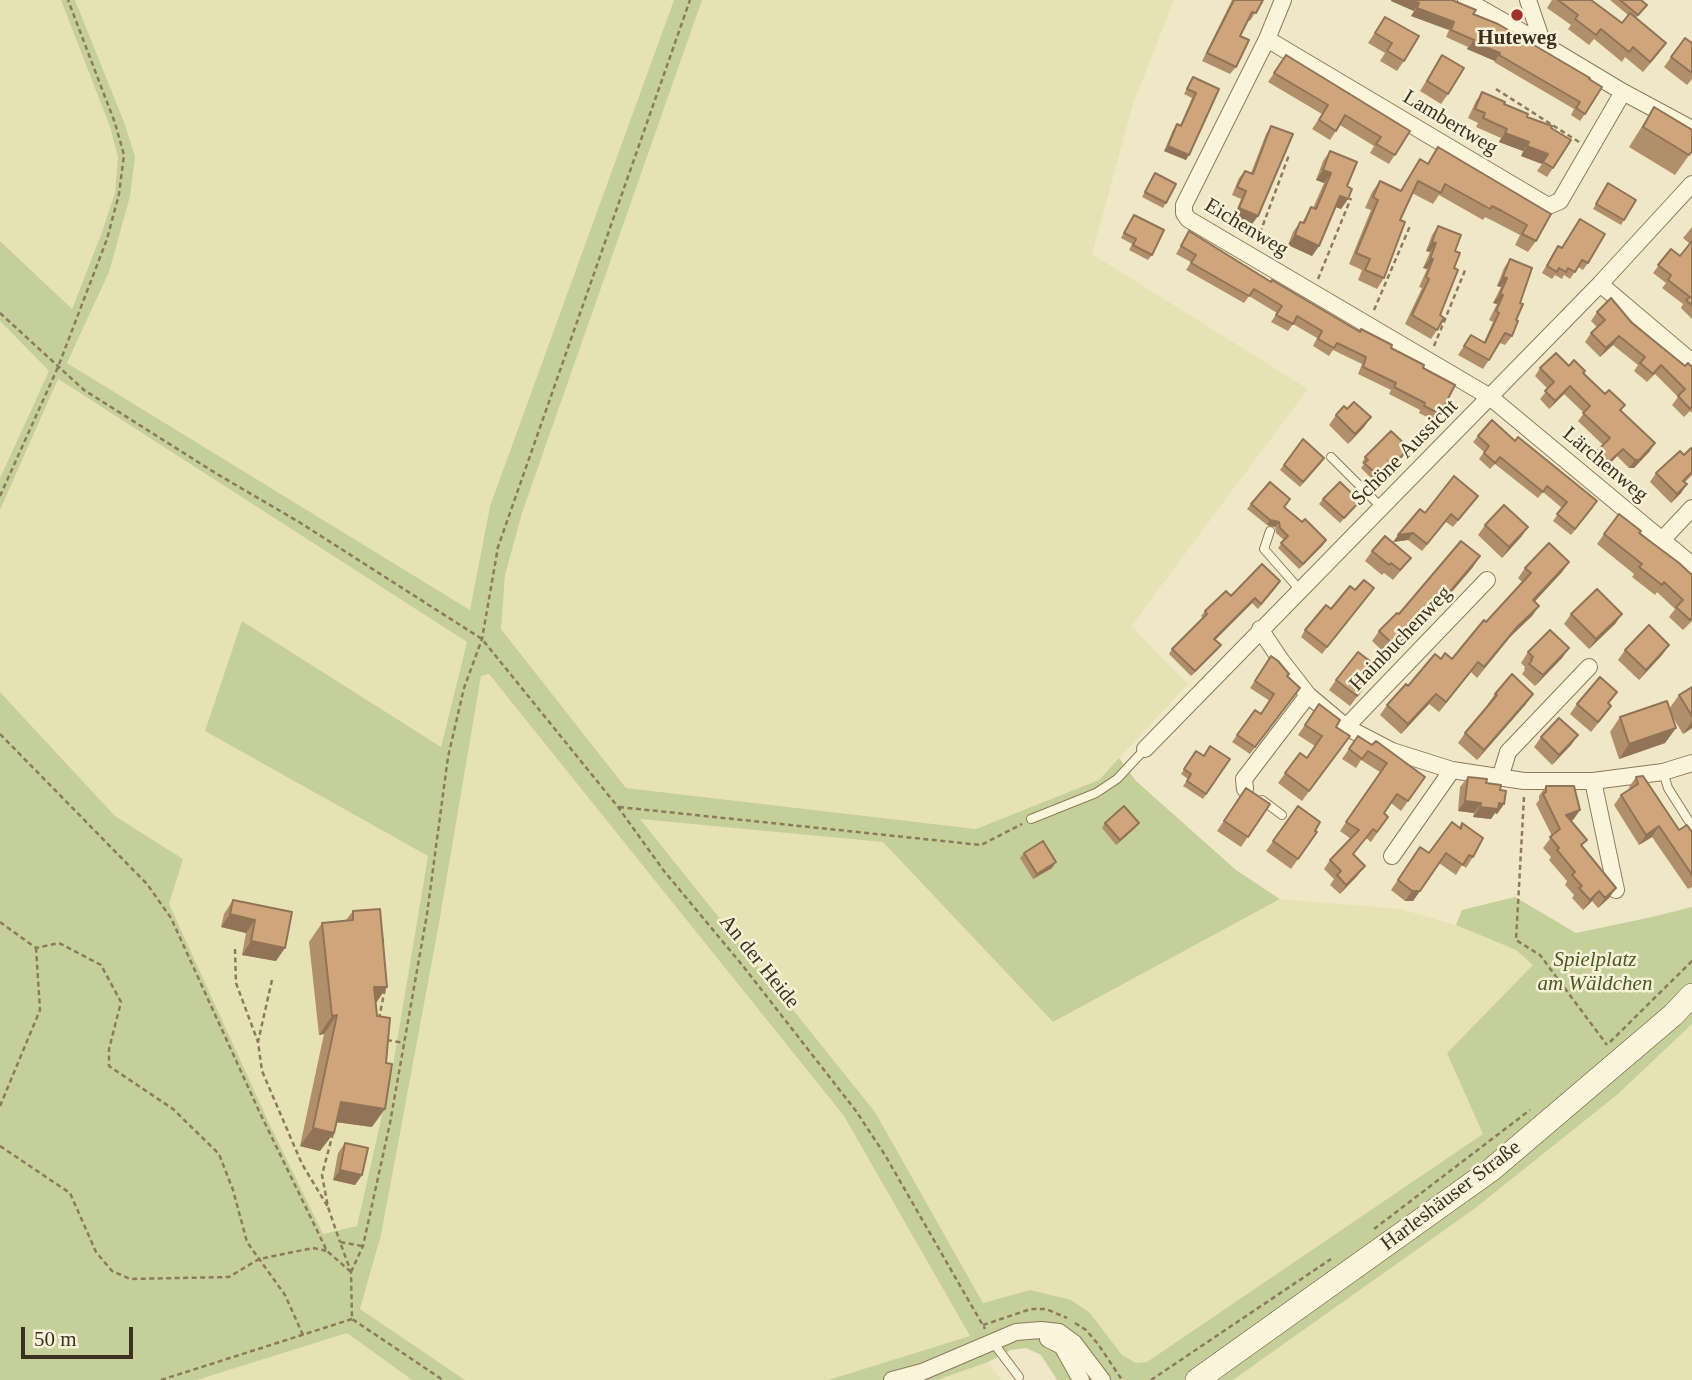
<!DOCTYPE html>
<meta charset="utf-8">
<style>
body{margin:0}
#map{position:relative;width:1692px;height:1380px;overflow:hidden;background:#f0e7c7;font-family:Georgia,serif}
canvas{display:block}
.scale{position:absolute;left:21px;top:1327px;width:112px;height:32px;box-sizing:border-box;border:4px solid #3d3020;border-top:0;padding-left:9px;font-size:21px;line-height:24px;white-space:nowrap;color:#3d3020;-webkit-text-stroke:5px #f7f1d7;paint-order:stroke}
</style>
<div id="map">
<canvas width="1692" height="1380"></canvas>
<div class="scale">50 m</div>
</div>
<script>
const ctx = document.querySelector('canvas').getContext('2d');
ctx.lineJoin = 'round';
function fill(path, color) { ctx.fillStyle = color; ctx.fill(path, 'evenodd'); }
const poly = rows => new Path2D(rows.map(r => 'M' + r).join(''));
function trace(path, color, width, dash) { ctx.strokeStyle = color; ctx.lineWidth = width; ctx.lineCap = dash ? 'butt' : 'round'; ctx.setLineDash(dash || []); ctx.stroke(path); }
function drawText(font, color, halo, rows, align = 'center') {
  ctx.font = font + ' Georgia,serif'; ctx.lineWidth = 5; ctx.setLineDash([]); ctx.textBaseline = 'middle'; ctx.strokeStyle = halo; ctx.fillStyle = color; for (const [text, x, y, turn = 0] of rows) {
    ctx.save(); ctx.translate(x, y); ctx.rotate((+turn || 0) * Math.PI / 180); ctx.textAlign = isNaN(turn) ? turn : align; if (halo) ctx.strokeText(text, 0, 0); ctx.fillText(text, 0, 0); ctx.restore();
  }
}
const farmland = poly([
 [0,0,61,0,110,127,118,157,115,193,102,232,71,310,0,241],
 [75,0,674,0,490,506,470,610,67,363,109,272,124,122],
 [702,0,1174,0,1133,104,1092,254,1308,389,1131,626,1188,684,1099,780,976,829,626,788,501,629,505,575,522,513],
 [0,321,49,371,0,478],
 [57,379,467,642,441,747,206,731,428,856,392,1071,357,1227,323,1234,269,1123,168,904,183,859,115,816,0,692,0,510],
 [489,674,844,1116,970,1336,828,1380,465,1380,360,1310,381,1235,438,929,481,676],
 [639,818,883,842,1053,1022,1280,899,1400,909,1456,925,1516,950,1534,965,1448,1053,1484,1134,1183,1340,1147,1362,1136,1363,1122,1355,1090,1313,1030,1290,983,1303,875,1112],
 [1692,1024,1692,1380,1233,1380,1360,1290,1618,1094],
 [347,1333,412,1380,197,1380],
 [988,1362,1001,1380,937,1380]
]);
const green = poly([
 [61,0,75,0,124,122,135,157,130,196,109,272,67,363,470,610,490,506,674,0,702,0,522,513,505,575,501,629,626,788,976,829,1099,780,1119,758,1136,781,1236,870,1280,899,1053,1022,883,842,640,819,875,1112,983,1303,1030,1290,1071,1300,1090,1313,1122,1355,1136,1363,1147,1362,1483,1134,1447,1053,1533,965,1516,950,1456,925,1462,910,1515,897,1576,933,1652,917,1692,907,1692,1024,1618,1094,1474,1209,1233,1380,1057,1380,1041,1355,1026,1348,1011,1350,988,1362,937,1380,828,1380,970,1336,844,1116,489,674,481,676,438,929,381,1235,360,1309,465,1380,412,1380,347,1333,197,1380,0,1380,0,692,115,816,183,859,169,904,269,1123,323,1234,357,1226,392,1071,428,856,205,731,242,621,441,747,467,642,58,379,0,510,0,478,49,371,0,321,0,241,72,309,102,232,115,193,118,157,110,127]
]);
const path = poly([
 [1496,89,1579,142],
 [1257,241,1289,155],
 [1318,279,1351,198],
 [1374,310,1410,226],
 [0,313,84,390,217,474,299,522,482,639,618,807,664,871,743,966,856,1111,885,1155,985,1329],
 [1434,346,1466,268],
 [0,496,58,367,107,239,119,194,124,155,115,123,68,0],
 [0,734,147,884,171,918,259,1111,327,1251,351,1272],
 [1524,797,1516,940,1540,955,1607,1045],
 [619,807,981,845,1022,824],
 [0,922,36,948,59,943,101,965,121,1002,109,1049,109,1066,173,1109,219,1154,233,1190,247,1242,285,1295,303,1335],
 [379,931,382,933,383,943],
 [235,949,236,983,258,1042],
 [272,980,258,1042,262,1071,302,1164,328,1207],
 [379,1019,385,988],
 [387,1040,404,1043],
 [1610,1042,1692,961],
 [0,1106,40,1010,36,948],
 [333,1133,322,1175,328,1207,340,1242],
 [0,1146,70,1193,96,1252,112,1271,130,1279,229,1277,259,1259,313,1248,327,1251],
 [1374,1229,1530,1110],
 [362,1246,340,1242,351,1272,352,1319,443,1380],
 [351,1272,363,1246,390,1123,427,914,448,757,464,688,482,639,498,547,690,0],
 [1075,1323,1086,1330,1098,1344,1122,1380],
 [983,1325,1031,1309,1046,1309,1067,1318],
 [161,1380,352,1319],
 [1151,1380,1331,1259]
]);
const service = poly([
 [1331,457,1380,506],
 [1270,531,1264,549,1300,590],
 [1663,772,1668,788,1692,826],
 [1262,800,1282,815],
 [1031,819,1096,793,1117,779,1145,749],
 [992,1341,1019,1377]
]);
const minor = poly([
 [1283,0,1267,39,1184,205,1184,213,1188,219,1490,397,1692,565],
 [1466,0,1543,44],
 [1528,0,1543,44,1623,92,1692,129],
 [1267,39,1548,206,1560,201,1623,92],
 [1600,284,1692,362],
 [1662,540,1692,508],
 [1260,629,1280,659,1308,695,1346,727,1392,751,1452,770,1524,781,1593,781,1663,772,1692,763],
 [1346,727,1487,580],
 [1145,749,1600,284,1692,184],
 [1500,778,1508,752,1589,667],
 [1593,781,1616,890],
 [1245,789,1244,779,1308,695],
 [1392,856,1452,770],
 [1048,1339,1062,1346,1081,1380],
 [892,1380,922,1372,1016,1332,1041,1330,1059,1332,1074,1343,1102,1380]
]);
const secondary = poly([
 [1197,1380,1491,1170,1673,1015,1692,995]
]);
const wall = poly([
 [1232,0,1263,0,1250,21,1248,20,1240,36,1236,67,1230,74,1202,61],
 [1391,0,1452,0,1473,14,1589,79,1585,114,1580,121,1571,115,1574,109,1494,62,1495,61,1467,49,1468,47,1446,37,1449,30,1411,16,1414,11,1391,1],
 [1552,0,1591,0,1622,23,1628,15,1610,0,1641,0,1647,5,1636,18,1659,53,1643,72,1625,57,1622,62,1594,39,1589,45,1568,29,1571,25,1547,8],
 [1385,17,1404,61,1397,71,1380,61,1385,53,1368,43],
 [1692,43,1692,79,1687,85,1664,67,1671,57],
 [1286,55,1410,131,1389,164,1370,153,1374,146,1340,125,1330,140,1312,129,1322,114,1268,82],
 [1442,55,1448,94,1441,104,1420,91],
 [1193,77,1219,89,1186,160,1164,151,1173,130,1177,124,1180,126,1192,98,1184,94],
 [1482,92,1527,117,1551,128,1553,168,1547,177,1537,171,1542,164,1521,156,1523,151,1499,142,1501,138,1476,127,1478,123,1468,118,1476,101],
 [1654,107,1692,151,1675,175,1629,147],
 [1271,126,1258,216,1252,224,1234,216,1241,199,1232,195,1239,178,1245,171,1251,173,1266,134],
 [1438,147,1551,214,1536,241,1528,252,1515,245,1520,235,1495,222,1485,217,1483,220,1439,195,1433,204,1412,193,1400,220,1384,278,1377,289,1358,280,1362,270,1349,264,1371,210,1365,208,1372,192,1380,181,1400,191,1420,159,1428,163],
 [1330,151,1347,186,1348,199,1341,209,1336,207,1319,246,1312,256,1288,245,1293,232,1300,222,1302,223,1311,207,1313,208,1324,183,1316,180,1323,161],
 [1155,173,1166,203,1163,208,1142,197],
 [1605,189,1624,220,1621,225,1593,209],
 [1134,215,1152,255,1148,260,1129,250,1132,244,1121,238],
 [1580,219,1588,263,1583,270,1578,267,1570,279,1564,275,1562,279,1555,275,1552,279,1542,273,1553,253,1558,246,1562,248],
 [1438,226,1455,251,1454,268,1437,330,1431,339,1405,324,1422,288,1419,287,1427,269,1423,268,1430,252,1426,251,1432,235],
 [1692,227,1692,319,1681,308,1683,304,1662,288,1666,283,1653,273,1671,249,1680,256,1690,244,1683,238],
 [1189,231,1271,282,1391,348,1423,368,1440,414,1435,421,1419,413,1420,410,1389,394,1391,390,1358,374,1362,364,1333,350,1329,356,1313,346,1317,338,1293,324,1288,331,1271,322,1277,313,1249,296,1244,303,1186,270,1191,262,1176,254],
 [1510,259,1520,303,1512,336,1505,345,1500,343,1483,369,1458,355,1471,335,1484,342,1493,322,1489,320,1497,304,1493,303,1501,287,1497,286,1504,268],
 [1597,312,1632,323,1685,366,1692,367,1692,413,1690,411,1684,417,1672,405,1678,397,1655,374,1647,382,1634,371,1638,365,1613,345,1600,357,1585,342,1591,333,1597,327,1591,321],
 [1569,366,1584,373,1605,394,1625,405,1621,410,1650,451,1634,468,1629,468,1617,456,1604,470,1592,459,1603,445,1578,421,1584,413,1564,394,1549,409,1540,399,1548,389,1535,376,1540,368],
 [1347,409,1371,417,1364,427,1348,444,1329,425,1336,415],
 [1478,436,1515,441,1593,508,1571,535,1553,521,1562,508,1543,492,1538,498,1495,464,1490,469,1479,459,1484,452,1473,442],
 [1303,439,1321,463,1300,487,1280,470],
 [1409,448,1377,484,1361,468,1364,464,1362,463,1365,457],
 [1692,449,1692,475,1685,482,1687,484,1681,493,1671,503,1650,482,1656,473],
 [1478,496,1453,527,1446,522,1422,551,1408,540,1393,542,1425,513],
 [1323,499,1360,501,1340,523,1319,504],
 [1251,504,1284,507,1323,545,1299,569,1278,548,1284,540,1276,533,1275,527,1267,525,1247,509],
 [1485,525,1528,527,1521,537,1502,558,1478,535],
 [1639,533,1679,563,1692,621,1683,630,1669,617,1675,609,1657,592,1655,595,1632,577,1634,574,1597,544,1604,534],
 [1372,551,1403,568,1393,580,1384,573,1382,575,1365,561],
 [1569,562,1562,572,1534,602,1539,606,1532,616,1510,637,1477,678,1471,672,1439,712,1429,704,1401,734,1380,715,1387,705,1441,659,1452,659,1522,582,1518,578,1525,568],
 [1473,567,1420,629,1418,627,1389,657,1372,641,1379,631,1399,614],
 [1277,586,1258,609,1252,603,1215,640,1221,645,1217,650,1191,676,1169,654,1172,649,1203,618,1201,616,1205,611,1231,596],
 [1374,588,1322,654,1301,637,1305,630,1355,590],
 [1571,614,1622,614,1615,624,1589,649,1564,624],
 [1669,645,1662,655,1639,680,1618,660,1625,650],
 [1569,648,1562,658,1535,686,1522,674,1525,670,1524,669,1525,667,1521,663,1528,652],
 [1271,656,1287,676,1300,688,1250,754,1232,742,1255,710,1261,714,1270,701,1250,688],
 [1379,668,1350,706,1329,690,1336,680],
 [1692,687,1692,728,1683,734,1672,716,1676,728,1665,743,1619,759,1610,732,1620,717,1669,709,1679,695],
 [1495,694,1526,704,1477,760,1458,743,1465,733,1489,705,1488,704],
 [1319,704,1336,727,1350,736,1302,801,1278,783,1300,753,1307,758,1315,746,1298,735],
 [1577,704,1609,704,1604,716,1591,732,1570,714],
 [1578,735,1571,745,1552,765,1534,747,1541,737],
 [1358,736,1425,777,1401,811,1391,803,1384,813,1388,817,1371,842,1366,838,1353,854,1358,875,1340,894,1330,885,1334,879,1324,869,1330,860,1351,839,1340,831,1380,772,1361,760,1356,768,1342,759],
 [1196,751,1204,756,1230,759,1203,799,1183,786,1188,779,1181,774],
 [1468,777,1486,783,1500,790,1504,804,1497,814,1495,813,1491,819,1473,817,1474,813,1458,811,1460,787],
 [1636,777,1679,830,1692,832,1692,887,1688,889,1652,837,1639,845,1614,805,1621,795,1630,789,1629,787],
 [1546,786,1580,810,1573,820,1571,821,1583,847,1616,888,1609,898,1598,908,1592,901,1583,910,1572,898,1574,895,1565,885,1567,881,1549,860,1551,857,1543,848,1552,836,1536,804,1539,800,1539,796],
 [1246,788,1270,804,1241,847,1217,831],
 [1298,806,1317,832,1291,869,1266,851],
 [1105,823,1135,828,1116,845,1102,828],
 [1462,823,1473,857,1466,868,1462,865,1456,875,1439,863,1413,901,1405,901,1391,890,1420,847,1429,853,1459,827],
 [1024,853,1052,868,1033,879,1020,858],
 [233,900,292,912,276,961,242,955,246,933,221,927,224,914],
 [353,911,376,1003,372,1127,336,1122,320,1151,300,1146,324,1034,319,1035,309,942,322,923,346,920],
 [345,1143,362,1175,355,1185,333,1180,338,1153]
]);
const shadedWall = poly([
 [1392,0,1411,0,1419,3,1414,11,1391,1],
 [1417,8,1454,22,1449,30,1411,16],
 [1473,42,1500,53,1495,61,1467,49],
 [1505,133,1529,142,1523,151,1499,142],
 [1168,146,1189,155,1186,160,1164,151],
 [1527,146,1548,154,1542,164,1521,156],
 [1323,170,1331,173,1324,183,1316,180],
 [1340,196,1348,199,1341,209,1333,206],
 [1239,208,1258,216,1252,224,1234,216],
 [1295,235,1319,246,1312,256,1288,245],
 [1432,242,1436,243,1430,252,1426,251],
 [1430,259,1433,259,1427,269,1423,268],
 [1503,277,1507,278,1501,287,1497,286],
 [1500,294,1503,295,1497,304,1493,303],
 [1619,336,1613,345,1600,357,1606,348],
 [1570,386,1564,394,1549,409,1555,401],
 [1371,417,1364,427,1348,444,1355,434],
 [1655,443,1650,451,1634,468,1629,468,1635,460],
 [1409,448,1406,453,1377,484,1381,478],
 [1623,449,1617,456,1604,470,1609,462],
 [1687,484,1681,493,1671,503,1677,494],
 [1270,520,1279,522,1275,527,1267,525],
 [1528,527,1521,537,1502,558,1509,547],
 [1413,533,1408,540,1393,542,1398,535],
 [1326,540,1323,545,1299,569,1303,564],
 [1480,556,1473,567,1420,629,1427,619],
 [1569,562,1562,572,1526,611,1533,600],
 [1255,598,1252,603,1211,644,1214,639],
 [1539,606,1532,616,1510,637,1477,678,1517,627],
 [1622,614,1615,624,1589,649,1596,639],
 [1425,617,1418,627,1389,657,1396,647],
 [1221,645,1217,650,1191,676,1195,671],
 [1669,645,1662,655,1639,680,1646,670],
 [1569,648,1562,658,1535,686,1543,675],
 [1478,662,1471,672,1439,712,1446,702],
 [1436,694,1429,704,1401,734,1408,724],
 [1533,694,1526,704,1477,760,1484,750],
 [1692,721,1692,728,1683,734],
 [1676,728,1665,743,1619,759,1629,744],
 [1578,735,1571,745,1552,765,1559,755],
 [1465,801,1481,803,1474,813,1458,811],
 [1499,803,1504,804,1497,814,1495,813,1491,819,1473,817,1480,807],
 [1580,810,1573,820,1559,825,1566,815],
 [1139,823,1135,828,1116,845,1120,840],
 [1659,826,1652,837,1639,845,1646,835],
 [1056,862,1052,868,1033,879,1037,874],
 [1365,866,1358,875,1340,894,1346,885],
 [1616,888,1609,898,1598,908,1605,898],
 [1412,891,1420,891,1413,901,1405,901],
 [1599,891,1592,901,1583,910,1590,900],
 [230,914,255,920,246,933,221,927],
 [251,941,285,948,276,961,242,955],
 [374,987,387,987,374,1006],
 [337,1015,324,1034,319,1035,332,1016],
 [341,1102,385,1109,372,1127,328,1121],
 [313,1128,334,1133,320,1151,300,1146],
 [340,1170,362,1175,355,1185,333,1180]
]);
const building = poly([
 [1234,0,1263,0,1256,13,1252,12,1240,36,1249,40,1236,67,1207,53,1234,0],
 [1411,0,1452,0,1476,10,1473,14,1498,24,1590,78,1589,79,1602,87,1585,114,1576,108,1580,102,1499,55,1500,53,1473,42,1474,40,1451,30,1454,22,1417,8,1419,3,1411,0],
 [1558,0,1591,0,1622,23,1630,13,1666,43,1650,62,1633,47,1629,52,1601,29,1596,35,1575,19,1578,15,1558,0],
 [1620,0,1641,0,1647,5,1638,15,1620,0],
 [1385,17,1419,36,1404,61,1387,51,1392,43,1375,33,1385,17],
 [1685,38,1692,43,1692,73,1671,57,1685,38],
 [1286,55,1410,131,1395,155,1376,144,1381,137,1345,115,1336,131,1319,120,1328,105,1274,73,1286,55],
 [1442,55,1464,68,1448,94,1427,81,1442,55],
 [1193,77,1219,89,1189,155,1168,146,1177,124,1181,126,1196,93,1187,89,1193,77],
 [1482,92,1505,102,1504,104,1528,114,1527,117,1552,126,1551,128,1571,140,1553,168,1543,162,1548,154,1527,146,1529,142,1505,133,1507,129,1483,118,1485,113,1475,109,1482,92],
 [1654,107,1692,130,1692,151,1689,155,1643,127,1654,107],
 [1271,126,1293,134,1258,216,1239,208,1246,191,1237,187,1245,171,1253,174,1271,126],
 [1438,147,1551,214,1536,241,1522,234,1527,225,1502,211,1492,206,1490,209,1445,184,1441,193,1418,181,1400,220,1405,222,1384,278,1365,270,1370,259,1356,253,1378,200,1373,197,1380,181,1401,191,1420,159,1428,164,1438,147],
 [1330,151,1357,162,1347,186,1352,189,1348,199,1340,196,1319,246,1295,235,1300,222,1304,223,1311,207,1316,209,1331,173,1323,170,1330,151],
 [1155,173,1176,184,1166,203,1145,192,1155,173],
 [1608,183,1636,200,1624,220,1596,204,1608,183],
 [1134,215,1164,230,1152,255,1133,245,1136,239,1124,233,1134,215],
 [1580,219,1605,234,1588,263,1582,260,1575,272,1568,268,1566,272,1559,268,1557,272,1547,266,1558,246,1562,248,1580,219],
 [1438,226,1461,235,1455,251,1460,253,1454,268,1458,270,1440,315,1444,318,1437,330,1412,315,1429,279,1426,277,1433,259,1430,259,1436,243,1432,242,1438,226],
 [1189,231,1271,282,1272,280,1360,332,1361,329,1392,345,1391,348,1424,365,1423,368,1455,385,1440,414,1424,406,1425,403,1394,387,1396,383,1363,367,1366,357,1337,343,1334,348,1318,339,1322,331,1297,316,1293,324,1276,315,1282,306,1254,289,1249,296,1191,263,1196,255,1181,246,1189,231],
 [1692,241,1692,306,1686,300,1690,297,1668,280,1671,275,1658,265,1671,249,1680,256,1692,241],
 [1510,259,1532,268,1520,303,1523,304,1516,320,1518,321,1512,336,1505,333,1489,360,1464,346,1471,335,1485,343,1499,313,1496,311,1503,295,1500,294,1507,278,1503,277,1510,259],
 [1611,298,1632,323,1685,366,1688,363,1692,367,1692,406,1690,409,1678,396,1685,389,1661,365,1653,374,1640,363,1645,357,1619,336,1606,348,1591,333,1605,320,1597,312,1611,298],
 [1556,353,1569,366,1574,360,1585,371,1583,373,1605,394,1609,390,1625,405,1620,410,1655,443,1639,460,1635,460,1623,449,1609,462,1597,451,1610,438,1583,413,1590,406,1570,386,1555,401,1545,391,1554,382,1540,368,1556,353],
 [1354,402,1371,417,1355,434,1336,415,1344,406,1347,409,1354,402],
 [1492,420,1515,441,1518,437,1597,501,1575,529,1557,514,1567,502,1547,486,1543,492,1500,457,1495,463,1484,453,1489,446,1478,436,1492,420],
 [1391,431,1409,448,1381,478,1364,463,1368,460,1365,457,1391,431],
 [1303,439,1324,458,1303,482,1284,465,1303,439],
 [1691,448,1692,449,1692,472,1683,481,1687,484,1677,494,1656,473,1680,451,1684,455,1691,448],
 [1454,476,1478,496,1458,520,1451,514,1427,544,1413,533,1398,535,1420,509,1425,513,1454,476],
 [1270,482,1290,499,1284,507,1302,522,1305,519,1326,540,1303,564,1281,543,1288,536,1280,528,1279,522,1270,520,1251,504,1270,482],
 [1340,482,1360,501,1344,518,1323,499,1340,482],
 [1504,505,1528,527,1509,547,1485,525,1504,505],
 [1619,514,1641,531,1639,533,1679,563,1692,575,1692,618,1690,620,1676,607,1683,600,1664,582,1662,585,1639,567,1642,564,1604,534,1619,514],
 [1385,536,1411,558,1400,570,1391,563,1389,565,1372,551,1385,536],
 [1461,541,1480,556,1427,619,1425,617,1396,647,1379,631,1397,613,1399,614,1461,541],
 [1549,543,1569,562,1533,600,1539,606,1517,627,1484,667,1478,662,1446,702,1436,694,1408,724,1387,705,1406,684,1408,686,1435,654,1441,659,1445,653,1452,659,1484,620,1486,622,1531,573,1525,568,1549,543],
 [1262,564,1280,581,1261,604,1255,598,1214,639,1221,645,1195,671,1172,649,1207,614,1205,611,1226,591,1231,596,1262,564],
 [1364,580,1374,588,1327,647,1305,630,1326,605,1331,609,1350,586,1355,590,1364,580],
 [1597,589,1622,614,1596,639,1571,614,1597,589],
 [1649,625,1669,645,1646,670,1625,650,1649,625],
 [1550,630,1569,648,1543,675,1529,664,1532,660,1531,659,1533,657,1528,652,1550,630],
 [1358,652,1379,668,1357,696,1336,680,1358,652],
 [1271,656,1278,661,1289,674,1287,676,1300,688,1255,747,1237,735,1255,710,1261,714,1274,694,1255,681,1271,656],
 [1512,674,1533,694,1484,750,1465,733,1497,695,1495,694,1512,674],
 [1600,677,1617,692,1608,703,1611,706,1598,722,1577,704,1600,677],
 [1692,687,1692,716,1679,695,1692,687],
 [1667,701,1676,728,1629,744,1620,717,1667,701],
 [1319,704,1340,720,1336,727,1350,736,1309,791,1285,773,1300,753,1307,758,1322,736,1305,725,1319,704],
 [1559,718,1578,735,1559,755,1541,737,1559,718],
 [1358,736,1372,745,1376,741,1425,777,1408,801,1397,794,1384,813,1388,817,1377,832,1373,829,1353,854,1365,866,1346,885,1337,875,1341,871,1330,860,1359,830,1346,822,1387,763,1368,751,1362,759,1349,749,1358,736],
 [1210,746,1230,759,1206,794,1187,781,1191,774,1184,769,1196,751,1204,756,1210,746],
 [1643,776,1679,830,1687,825,1692,832,1692,875,1659,826,1646,835,1621,795,1638,784,1636,777,1643,776],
 [1468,777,1487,779,1486,783,1501,785,1500,790,1506,791,1504,804,1499,803,1498,809,1480,807,1481,803,1465,801,1468,777],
 [1546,786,1574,786,1580,810,1566,815,1587,840,1581,845,1616,888,1605,898,1599,891,1590,900,1579,888,1582,886,1572,875,1575,872,1557,850,1559,848,1550,837,1560,829,1543,794,1546,792,1546,786],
 [1246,788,1270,804,1248,837,1224,821,1246,788],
 [1124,806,1139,823,1120,840,1105,823,1124,806],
 [1298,806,1320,822,1315,831,1317,832,1298,859,1273,841,1298,806],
 [1452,822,1461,829,1462,823,1483,838,1473,857,1469,855,1463,865,1446,853,1420,891,1412,891,1398,880,1420,847,1429,853,1452,822],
 [1043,841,1056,862,1037,874,1024,853,1043,841],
 [233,900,292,912,285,948,251,941,255,920,230,914,233,900],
 [380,909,387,987,374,987,377,1016,390,1018,386,1063,392,1064,385,1109,341,1102,334,1133,313,1128,337,1015,332,1016,322,923,353,920,353,911,380,909],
 [345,1143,368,1148,362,1175,340,1170,345,1143]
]);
const markers = [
 [1517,15,7,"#9e3329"]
];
const poiNames = [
 ["Huteweg",1517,39]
];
const streetNames = [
 ["Lambertweg",1450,123,31],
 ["Eichenweg",1246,228,31],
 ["Schöne Aussicht",1405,453,-45],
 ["Lärchenweg",1605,465,40],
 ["Hainbuchenweg",1401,639,-46],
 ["An der Heide",759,962,51],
 ["Harleshäuser Straße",1451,1196,-37]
];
const parkNames = [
 ["Spielplatz",1595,960],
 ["am Wäldchen",1595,984]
];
fill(farmland, '#e6e2b4');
fill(green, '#c4cf9a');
trace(service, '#8d7a5c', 10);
trace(minor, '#8d7a5c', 18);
trace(secondary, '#6f5b3f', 24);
trace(path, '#8d7a5c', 2.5, [5, 3.5]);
trace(service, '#faf4db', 8);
trace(minor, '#faf4db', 16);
trace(secondary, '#faf4db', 23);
fill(wall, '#b28f6b');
fill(shadedWall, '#917457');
fill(building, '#cfa67c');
trace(building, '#917457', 2);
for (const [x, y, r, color] of markers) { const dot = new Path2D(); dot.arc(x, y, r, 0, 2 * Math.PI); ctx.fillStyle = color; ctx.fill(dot); trace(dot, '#f7f1d7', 2.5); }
drawText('bold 21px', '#3d3020', '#f7f1d7', poiNames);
drawText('21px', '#3d3020', '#f7f1d7', streetNames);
drawText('italic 21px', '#485a26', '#f7f1d7', parkNames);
</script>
